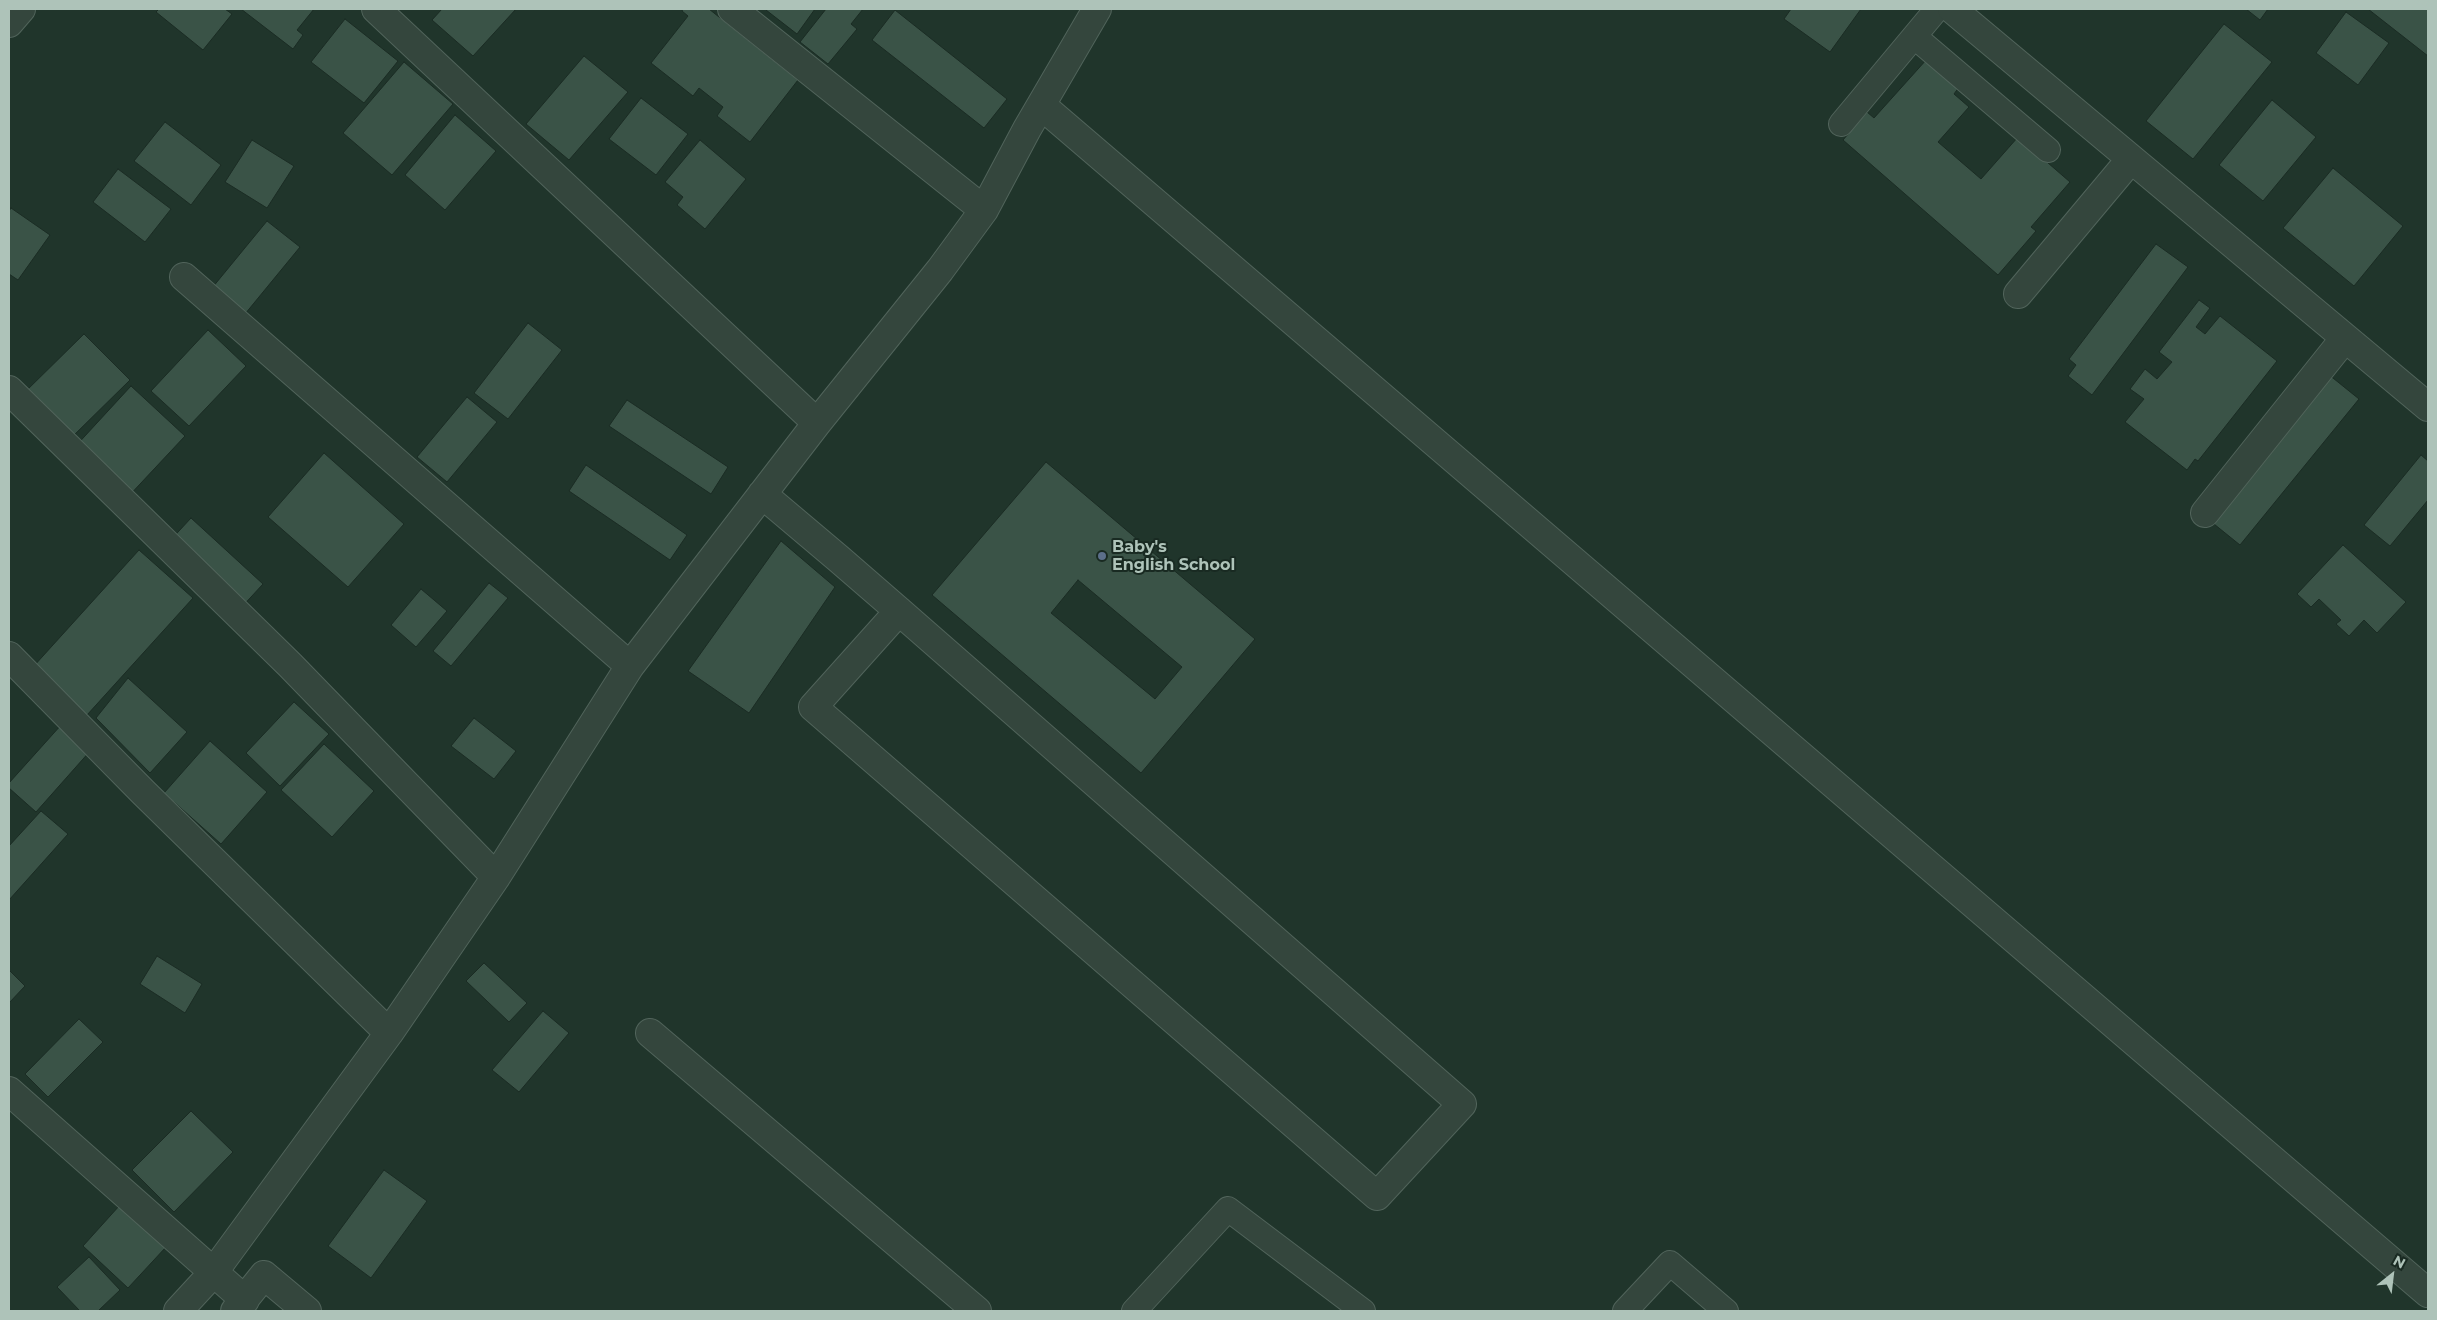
<!DOCTYPE html>
<style>
body{margin:0}
#map{position:relative;width:2437px;height:1320px;overflow:hidden;background:#20352b;font-family:Montserrat,sans-serif}
canvas{display:block}
.frame{position:absolute;inset:0;border:10px solid #aec3b9;pointer-events:none}
.north{position:absolute;left:2367px;top:1250px;width:50px;height:50px;-webkit-text-stroke:4px #192a22;paint-order:stroke;rotate:29deg;font-size:14px;font-weight:700;line-height:20px;text-align:center;color:#aec3b9}
.north::after{content:'';display:block;margin:auto;width:18px;height:22px;background:#aec3b9;clip-path:polygon(50% 0,100% 100%,50% 72%,0 100%)}
</style>
<div id="map">
<canvas width="2437" height="1320"></canvas>
<div class="frame"></div>
<div class="north">N</div>
</div>
<script>
const ctx = document.querySelector('canvas').getContext('2d');
ctx.lineJoin = 'round';
function fill(path, color) { ctx.fillStyle = color; ctx.fill(path, 'evenodd'); }
const poly = rows => new Path2D(rows.map(r => 'M' + r).join(''));
function trace(path, color, width, dash) { ctx.strokeStyle = color; ctx.lineWidth = width; ctx.lineCap = dash ? 'butt' : 'round'; ctx.setLineDash(dash || []); ctx.stroke(path); }
function drawText(font, color, halo, rows, align = 'center') {
  ctx.font = font + ' Montserrat,sans-serif'; ctx.lineWidth = 4; ctx.setLineDash([]); ctx.textBaseline = 'middle'; ctx.strokeStyle = halo; ctx.fillStyle = color; for (const [text, x, y, turn = 0] of rows) {
    ctx.save(); ctx.translate(x, y); ctx.rotate((+turn || 0) * Math.PI / 180); ctx.textAlign = isNaN(turn) ? turn : align; if (halo) ctx.strokeText(text, 0, 0); ctx.fillText(text, 0, 0); ctx.restore();
  }
}
const building = poly([
 [159,9,225,9,232,14,203,50,156,12,159,9],
 [241,9,314,9,297,30,303,35,293,49,241,9],
 [442,9,516,9,473,56,432,20,442,9],
 [683,9,709,9,798,80,750,142,717,116,723,107,699,88,693,96,651,63,688,16,682,11,683,9],
 [767,9,815,9,797,34,766,10,767,9],
 [826,9,863,9,851,24,857,29,828,64,800,42,826,9],
 [1791,9,1861,9,1830,52,1784,19,1791,9],
 [2246,9,2268,9,2260,20,2246,9],
 [2368,9,2428,9,2428,56,2368,9],
 [895,10,1007,99,984,128,872,40,895,10],
 [2346,12,2389,43,2358,85,2316,53,2346,12],
 [345,19,398,61,364,103,311,62,345,19],
 [2224,24,2272,62,2193,159,2146,121,2224,24],
 [584,56,628,92,569,160,526,124,584,56],
 [1927,59,1959,87,1954,94,1969,107,1938,142,1981,179,2018,137,2070,182,2031,227,2036,231,1998,275,1843,140,1867,112,1874,118,1927,59],
 [404,62,453,104,392,175,343,133,404,62],
 [641,98,688,134,656,175,609,139,641,98],
 [2272,100,2316,137,2263,201,2219,165,2272,100],
 [455,115,496,151,445,210,405,175,455,115],
 [165,122,221,165,191,205,134,161,165,122],
 [252,140,294,166,267,208,225,182,252,140],
 [700,140,746,179,705,229,677,205,683,197,665,182,700,140],
 [2333,168,2403,226,2354,286,2283,228,2333,168],
 [118,169,171,209,145,242,93,202,118,169],
 [11,208,50,235,18,280,9,274,9,211,11,208],
 [267,221,300,247,245,314,212,288,267,221],
 [2156,244,2188,267,2092,395,2068,376,2076,365,2069,359,2156,244],
 [2199,300,2210,308,2196,327,2205,334,2220,316,2277,361,2198,461,2195,459,2187,470,2125,422,2144,399,2130,389,2145,369,2157,379,2172,362,2159,352,2199,300],
 [528,323,562,350,508,419,474,393,528,323],
 [208,330,246,366,189,426,151,391,208,330],
 [84,334,130,380,70,439,24,393,84,334],
 [2328,374,2359,399,2240,545,2209,520,2328,374],
 [131,386,185,436,126,499,73,449,131,386],
 [467,397,497,422,447,482,417,457,467,397],
 [627,400,728,467,711,494,609,426,627,400],
 [324,453,404,524,348,587,268,517,324,453],
 [2421,455,2428,461,2428,500,2390,546,2364,525,2421,455],
 [1046,462,1255,639,1141,773,932,595,1046,462],
 [1078,580,1182,667,1155,699,1051,613,1078,580],
 [586,465,687,535,670,560,569,491,586,465],
 [191,518,263,584,239,610,167,544,191,518],
 [781,541,835,587,749,713,688,671,781,541],
 [2343,545,2406,602,2377,633,2364,620,2349,636,2336,624,2341,620,2319,599,2311,607,2297,594,2343,545],
 [139,550,193,598,87,715,33,667,139,550],
 [489,583,508,598,451,666,433,651,489,583],
 [421,589,447,611,416,647,391,625,421,589],
 [128,678,187,732,150,773,96,718,128,678],
 [294,702,329,734,280,786,246,753,294,702],
 [474,718,516,751,494,779,451,746,474,718],
 [62,724,91,750,36,812,9,788,9,783,62,724],
 [210,741,267,792,221,844,164,793,210,741],
 [324,744,374,791,332,837,281,790,324,744],
 [41,811,68,834,9,900,9,846,41,811],
 [157,956,202,984,185,1013,140,984,157,956],
 [484,963,527,1003,509,1022,466,981,484,963],
 [9,970,25,986,9,1003,9,970],
 [543,1011,569,1033,519,1092,492,1070,543,1011],
 [79,1019,103,1042,48,1097,25,1074,79,1019],
 [191,1111,233,1152,174,1212,132,1170,191,1111],
 [384,1170,427,1201,371,1278,328,1246,384,1170],
 [120,1205,166,1247,128,1288,83,1246,120,1205],
 [89,1257,120,1290,98,1311,80,1311,57,1287,89,1257]
]);
const service = poly([
 [1915,37,2048,150],
 [1841,124,1937,9],
 [1134,1311,1228,1209,1363,1311],
 [1625,1311,1670,1263,1726,1311]
]);
const minor = poly([
 [376,9,817,423,940,270,984,210,1027,129,1097,9],
 [732,9,984,210],
 [1952,9,2428,407],
 [9,23,21,9],
 [1041,105,2428,1293],
 [184,277,630,666],
 [2018,294,2131,159],
 [9,390,290,665,496,877],
 [762,494,839,559,899,611,1462,1104,1377,1196,813,707,899,611],
 [2205,513,2345,338],
 [9,656,143,792,389,1033],
 [650,1033,977,1311],
 [9,1091,245,1300],
 [178,1311,213,1273,389,1033,496,877,630,666,817,423],
 [235,1311,264,1275,307,1311]
]);
const markers = [
 [1102,556,5,"#5c6f8a"]
];
const poiNames = [
 ["Baby's",1112,547],
 ["English School",1112,565]
];
fill(building, '#3a5347');
trace(building, '#1b2c24', 1);
trace(service, '#51645b', 26);
trace(minor, '#51645b', 30);
trace(service, '#34463d', 24);
trace(minor, '#34463d', 28);
for (const [x, y, r, color] of markers) { const dot = new Path2D(); dot.arc(x, y, r, 0, 2 * Math.PI); ctx.fillStyle = color; ctx.fill(dot); trace(dot, '#192a22', 2); }
drawText('bold 16px', '#aec3b9', '#192a22', poiNames, 'left');
</script>
